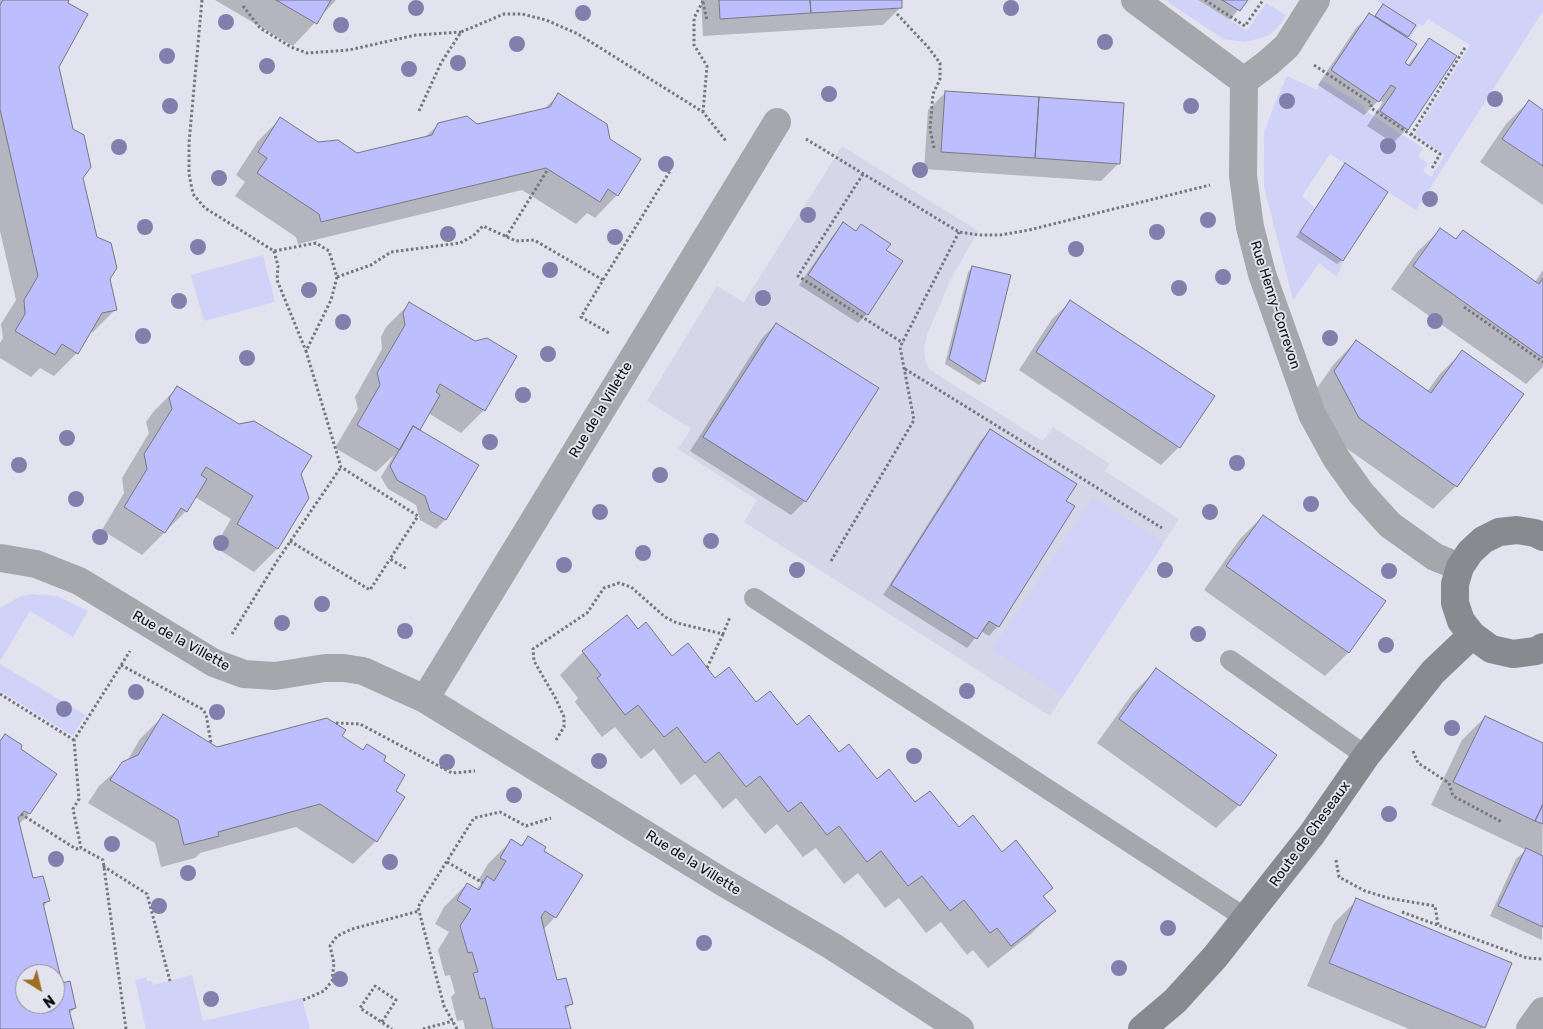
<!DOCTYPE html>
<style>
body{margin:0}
#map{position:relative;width:1543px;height:1029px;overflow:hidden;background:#e2e3ee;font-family:Rubik,sans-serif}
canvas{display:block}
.north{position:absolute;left:15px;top:964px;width:50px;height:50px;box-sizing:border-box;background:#e2e3ee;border:1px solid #8d8d96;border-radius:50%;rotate:144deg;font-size:14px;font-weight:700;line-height:20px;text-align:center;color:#0d0d11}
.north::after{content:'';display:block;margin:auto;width:18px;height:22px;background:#9f6d23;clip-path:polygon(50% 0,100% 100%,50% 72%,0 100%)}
</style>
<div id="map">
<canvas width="1543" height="1029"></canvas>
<div class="north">N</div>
</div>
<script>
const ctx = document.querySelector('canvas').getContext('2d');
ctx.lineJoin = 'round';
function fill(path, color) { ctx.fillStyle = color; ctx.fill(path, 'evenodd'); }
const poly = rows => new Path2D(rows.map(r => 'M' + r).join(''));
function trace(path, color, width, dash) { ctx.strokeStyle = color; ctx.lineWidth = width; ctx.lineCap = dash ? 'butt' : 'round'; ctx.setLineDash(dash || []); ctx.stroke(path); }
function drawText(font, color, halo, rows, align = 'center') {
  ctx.font = font + ' Rubik,sans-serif'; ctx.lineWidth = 4; ctx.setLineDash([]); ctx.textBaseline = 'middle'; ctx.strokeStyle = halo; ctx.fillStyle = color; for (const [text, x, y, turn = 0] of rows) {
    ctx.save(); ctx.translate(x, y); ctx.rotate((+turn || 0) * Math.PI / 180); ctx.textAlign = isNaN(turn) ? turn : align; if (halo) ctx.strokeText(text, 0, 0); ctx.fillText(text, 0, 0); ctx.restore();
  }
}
const built = poly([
 [842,146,978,231,950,281,927,335,924,348,925,360,930,370,1043,441,1053,427,1110,464,1105,471,1179,519,1050,716,744,522,757,500,678,449,691,429,647,401,717,286,744,302]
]);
const green = poly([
 [1165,0,1198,0,1247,31,1266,3,1286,15,1280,25,1268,36,1245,42,1223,39],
 [1376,0,1543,0,1543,11,1416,210,1330,154,1302,196,1315,208,1300,232,1343,261,1337,277,1319,263,1293,300,1264,187,1264,133,1275,103,1287,76,1317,90,1321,80,1365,106,1364,110,1423,148,1418,156,1428,164,1423,171,1431,177,1445,155,1414,135,1470,45,1428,19,1423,26,1419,24,1410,39,1408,37,1416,25],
 [263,255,275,302,204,321,191,275],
 [1093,497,1164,543,1063,696,992,650],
 [32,594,57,596,88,611,73,637,30,611,0,661,0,608,21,596],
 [0,664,85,715,73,736,0,691],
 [192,975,203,1021,302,998,310,1029,146,1029,135,980,146,977,147,981,151,981,153,985]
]);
const shadow = poly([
 [0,0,68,0,57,67,96,238,116,309,93,332,89,333,77,353,54,376,40,368,31,377,0,358,0,343,3,338,1,324,16,300,0,231],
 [215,0,336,0,293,46],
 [701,0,900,0,901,7,883,25,703,36],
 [1198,0,1246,0,1230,20],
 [1383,6,1414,25,1405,38,1403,64,1407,66,1429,39,1407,129,1393,143,1367,126,1383,102,1379,100,1364,115,1318,85,1356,28,1369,15,1374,17],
 [946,92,1119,163,1101,181,924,169,928,110],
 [558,95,609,140,617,195,595,218,587,213,576,224,522,190,298,244,296,237,235,196,245,182,236,175,258,141,281,118,318,143,357,154,424,138,439,124,476,126,543,110],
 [1529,101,1543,111,1543,205,1480,162,1506,124],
 [1345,165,1342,260,1337,264,1296,237],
 [844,224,855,232,861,226,884,251,867,314,858,323,799,285,834,234],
 [1440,230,1454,240,1463,231,1535,282,1543,270,1543,367,1526,384,1391,289,1417,252],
 [972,267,984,381,979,385,945,364,968,272],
 [1070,302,1179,447,1161,465,1019,370,1052,319],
 [409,304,484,410,461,433,428,413,417,430,445,520,436,529,420,520,416,505,388,489,381,477,394,455,376,472,335,448,358,409,355,397,382,349,381,337,386,327],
 [776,324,805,501,791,515,690,451,762,338],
 [1356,341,1427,392,1439,375,1462,352,1522,394,1456,486,1433,509,1336,441,1312,395,1334,364],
 [177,388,239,425,300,474,308,498,277,549,254,572,215,547,231,519,195,497,186,511,142,555,102,530,124,493,122,478,149,433,146,422,154,411],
 [990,431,1065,501,998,626,989,636,981,631,967,648,883,595,981,440],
 [1263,516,1384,602,1348,653,1325,676,1204,590,1240,539],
 [637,631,672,658,796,727,876,781,1001,853,1054,911,1031,934,988,968,973,950,967,955,941,922,926,933,899,898,885,908,858,873,844,884,816,848,803,857,777,824,765,834,736,798,723,809,695,774,681,785,654,749,641,759,615,727,602,737,575,702,578,698,560,675,583,652],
 [1156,670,1275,756,1239,805,1216,828,1097,743,1133,693],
 [163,716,217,748,340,737,382,762,376,841,353,864,296,827,200,853,195,858,161,867,155,843,88,803,99,786,127,761,140,739],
 [1485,717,1543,745,1542,940,1490,916,1516,859,1526,850,1431,805,1462,740],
 [5,735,19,749,55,774,29,814,19,824,32,880,48,901,43,907,61,984,75,1008,69,1014,72,1029,0,1029,0,741],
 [25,974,55,974,55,1004,25,1004],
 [528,838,542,851,555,917,543,930,556,982,572,1003,565,1010,570,1029,465,1029,463,1020,457,1021,451,997,455,993,450,975,445,976,438,950,449,932,435,924,444,907,467,884,476,889,482,883,478,881,488,864,511,841,520,846],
 [1357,900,1484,1027,1482,1029,1409,1029,1307,986,1334,923]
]);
const building = poly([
 [3,0,69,0,68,3,88,14,59,67,73,129,84,135,91,167,83,178,97,237,111,243,117,268,110,279,117,310,102,313,78,354,62,344,55,355,15,331,25,314,24,300,38,276,0,109,0,5,3,0],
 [276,0,331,0,317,24,276,0],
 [719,0,810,0,811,13,720,19,719,0],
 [810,0,902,0,902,8,811,13,810,0],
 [1222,0,1248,0,1240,11,1222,0],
 [1383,4,1416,25,1408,37,1375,16,1383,4],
 [1369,13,1417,44,1405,63,1410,66,1429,38,1457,56,1408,130,1380,111,1396,88,1391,85,1379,102,1331,70,1369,13],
 [945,91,1039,97,1035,158,941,152,945,91],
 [558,93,607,124,610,139,641,159,618,196,608,189,600,202,546,168,321,222,319,214,257,173,267,158,258,152,280,117,318,142,338,140,357,153,432,135,438,123,467,116,477,124,550,107,558,93],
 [1039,97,1124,103,1120,164,1035,158,1039,97],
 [1529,100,1543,110,1543,166,1502,139,1529,100],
 [1345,163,1388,192,1343,261,1300,232,1345,163],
 [843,222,856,231,861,224,891,244,886,250,903,261,868,315,808,275,843,222],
 [1440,228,1456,239,1463,230,1539,284,1543,278,1543,358,1413,266,1440,228],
 [972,266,1011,275,985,382,949,359,972,266],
 [1070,300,1215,396,1180,448,1036,352,1070,300],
 [409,302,475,341,487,338,517,356,485,411,440,384,436,392,440,395,420,430,413,426,400,450,357,425,380,385,377,373,405,325,403,313,409,302],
 [776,323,879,388,806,502,703,437,776,323],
 [1356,340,1431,393,1462,350,1524,394,1457,487,1359,418,1334,371,1356,340],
 [177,386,239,424,254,421,312,456,301,474,309,498,278,549,237,524,253,496,206,467,201,475,207,479,187,512,181,508,165,533,124,507,147,469,144,454,172,409,169,398,177,386],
 [413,426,479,465,446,520,430,511,425,496,397,480,390,466,413,426],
 [990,429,1077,484,1066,501,1075,506,999,627,989,621,977,639,891,585,990,429],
 [1263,515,1386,601,1349,653,1226,566,1263,515],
 [627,615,638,629,646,622,672,656,688,643,715,678,729,667,756,702,770,691,797,725,809,715,839,752,849,744,877,779,889,769,915,802,930,791,959,827,973,815,1002,852,1016,840,1053,888,1043,896,1056,911,1011,946,997,928,990,933,964,900,950,911,922,876,908,886,881,851,867,862,839,826,827,835,801,802,788,812,760,776,746,787,719,752,705,763,677,727,664,737,638,705,625,715,597,678,601,675,582,651,627,615],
 [1156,668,1277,755,1240,806,1119,719,1156,668],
 [163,714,217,747,327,718,346,730,342,736,363,750,367,744,386,756,384,761,405,775,396,791,405,797,377,842,320,804,218,832,219,836,184,845,178,820,110,780,122,762,138,755,163,714],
 [1485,716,1543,743,1543,804,1535,821,1453,782,1485,716],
 [5,734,22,745,21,749,57,774,30,814,24,811,18,818,33,878,43,876,50,901,43,903,62,983,70,981,76,1008,69,1010,74,1029,0,1029,0,741,5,734],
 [25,974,55,974,55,1004,25,1004,25,974],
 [1543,804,1543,824,1535,821,1543,804],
 [528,836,546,847,544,851,583,875,556,918,545,911,541,917,557,980,566,978,573,1004,565,1006,571,1029,493,1029,485,998,480,999,473,973,478,972,472,952,468,953,460,926,471,909,457,900,467,883,479,890,487,876,494,881,506,861,500,858,511,839,522,846,528,836],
 [1526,848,1543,856,1543,927,1498,906,1526,848],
 [1356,898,1512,963,1485,1028,1329,963,1356,898]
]);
const path = poly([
 [202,0,189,143,189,174,193,194,205,208,274,251,316,243,329,251,337,277,331,300,306,351,341,467,418,516,390,559,407,569],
 [1205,0,1245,26,1263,0],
 [703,1,694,18,694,45,707,66,703,112],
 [703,2,707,21],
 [243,6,260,28,291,47,307,53,349,50,416,35,461,32],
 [897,14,928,47,940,63,940,79,933,94,930,129,934,148],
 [1314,65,1371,103,1371,108,1440,154,1431,170],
 [419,111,441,63,461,32,504,14,522,14,546,20,578,34,703,112,726,141],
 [1411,135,1466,46],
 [806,139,959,232,979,235,1000,235,1029,230,1210,185],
 [863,174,798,276,903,343],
 [506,237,548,169],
 [274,251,278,266,277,280,306,351],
 [337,277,371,265,391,252,460,243,473,236,483,226,516,241,534,240,603,280,581,317,609,333],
 [603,280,670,171],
 [1464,307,1543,362],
 [905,369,1162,528],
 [290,541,370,590,390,559],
 [831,561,914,420,900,347,959,232],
 [232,634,277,561,341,467],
 [121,665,202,709,206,714,211,743],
 [707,668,723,634],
 [0,694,74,740],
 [336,723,360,724,452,773,475,771],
 [556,740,564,727,564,717,556,699,534,661,533,649,587,613,604,588,619,583,631,587,665,617,677,623,723,634,730,617],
 [1413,751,1418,763,1449,783,1453,796,1502,822],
 [21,814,76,849,81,848],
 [1336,860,1339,877,1365,891,1388,898,1435,906,1438,925],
 [447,862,483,883],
 [103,866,147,894,170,981],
 [1402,912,1527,958,1543,959],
 [303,1000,324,991,332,981,334,963,330,946,337,936,352,929,419,911],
 [382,1022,396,1000,375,986,360,1008,392,1029],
 [126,1029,103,860,81,848,73,809,79,799,74,740,130,651],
 [423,1029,453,1021],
 [457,1029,444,1006,418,907,474,818,500,812,526,826,551,818]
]);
const lane = poly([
 [754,598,1247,919],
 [1230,660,1366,756]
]);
const street = poly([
 [1135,0,1244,81,1243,176,1250,227,1262,274,1312,414,1336,458,1361,493,1390,525,1435,557,1460,567],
 [1244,81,1268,63,1287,46,1316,0],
 [1,558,36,564,79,581,214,663,244,674,275,676,325,668,344,668,363,671,425,699,721,881,832,946,960,1029],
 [425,699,777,122],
 [1530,1029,1543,1011]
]);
const secondary = poly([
 [1543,537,1535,533,1517,530,1499,532,1483,540,1470,552,1460,567,1455,584,1455,603,1461,621,1472,635,1491,649,1513,654,1536,651,1543,647],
 [1142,1029,1175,1001,1215,957,1312,834,1366,756,1433,672,1472,635]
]);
const trees = [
 [416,8],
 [1011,8],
 [583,13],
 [226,22],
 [341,25],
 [1105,42],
 [517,44],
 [167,56],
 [458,63],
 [267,66],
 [409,69],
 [829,94],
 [1495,99],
 [1287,101],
 [170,106],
 [1191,106],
 [1388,146],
 [119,147],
 [666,164],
 [920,170],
 [219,178],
 [1430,199],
 [808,215],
 [1208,220],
 [145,227],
 [1157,232],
 [448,234],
 [615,237],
 [198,247],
 [1076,249],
 [550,270],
 [1223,277],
 [1179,288],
 [309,290],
 [763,298],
 [179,301],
 [1435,321],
 [343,322],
 [143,336],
 [1330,338],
 [548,354],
 [247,358],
 [523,395],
 [67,438],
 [490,442],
 [1237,463],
 [19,465],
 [660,475],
 [76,499],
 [1311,504],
 [600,512],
 [1210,512],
 [100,537],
 [711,541],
 [221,543],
 [643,553],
 [564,565],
 [797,570],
 [1165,570],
 [1389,571],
 [322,604],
 [282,623],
 [405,631],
 [1198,634],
 [1386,645],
 [967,691],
 [136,692],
 [64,709],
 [217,712],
 [1452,728],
 [914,756],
 [599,761],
 [447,762],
 [514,795],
 [1389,814],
 [112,844],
 [56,859],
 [390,862],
 [188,873],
 [159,906],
 [1168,928],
 [704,943],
 [1119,968],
 [340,979],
 [211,999]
];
const streetNames = [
 ["Rue Henry-Correvon",1275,305,72],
 ["Rue de la Villette",601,410,-59],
 ["Rue de la Villette",181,641,29],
 ["Route de Cheseaux",1310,834,-54],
 ["Rue de la Villette",693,863,32]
];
fill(built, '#d5d7e9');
fill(green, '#d0d2f8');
fill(shadow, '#0003');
fill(building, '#bcbefd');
trace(building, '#777782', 1);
trace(path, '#75767d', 3, [2.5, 2.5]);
trace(lane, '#a6a7ac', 20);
trace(street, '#a6a7ac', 28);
trace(secondary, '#898990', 28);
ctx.fillStyle = '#837fac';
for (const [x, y] of trees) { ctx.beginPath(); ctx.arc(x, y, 8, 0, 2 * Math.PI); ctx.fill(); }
drawText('14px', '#0d0d11', '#e2e3ee', streetNames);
</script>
